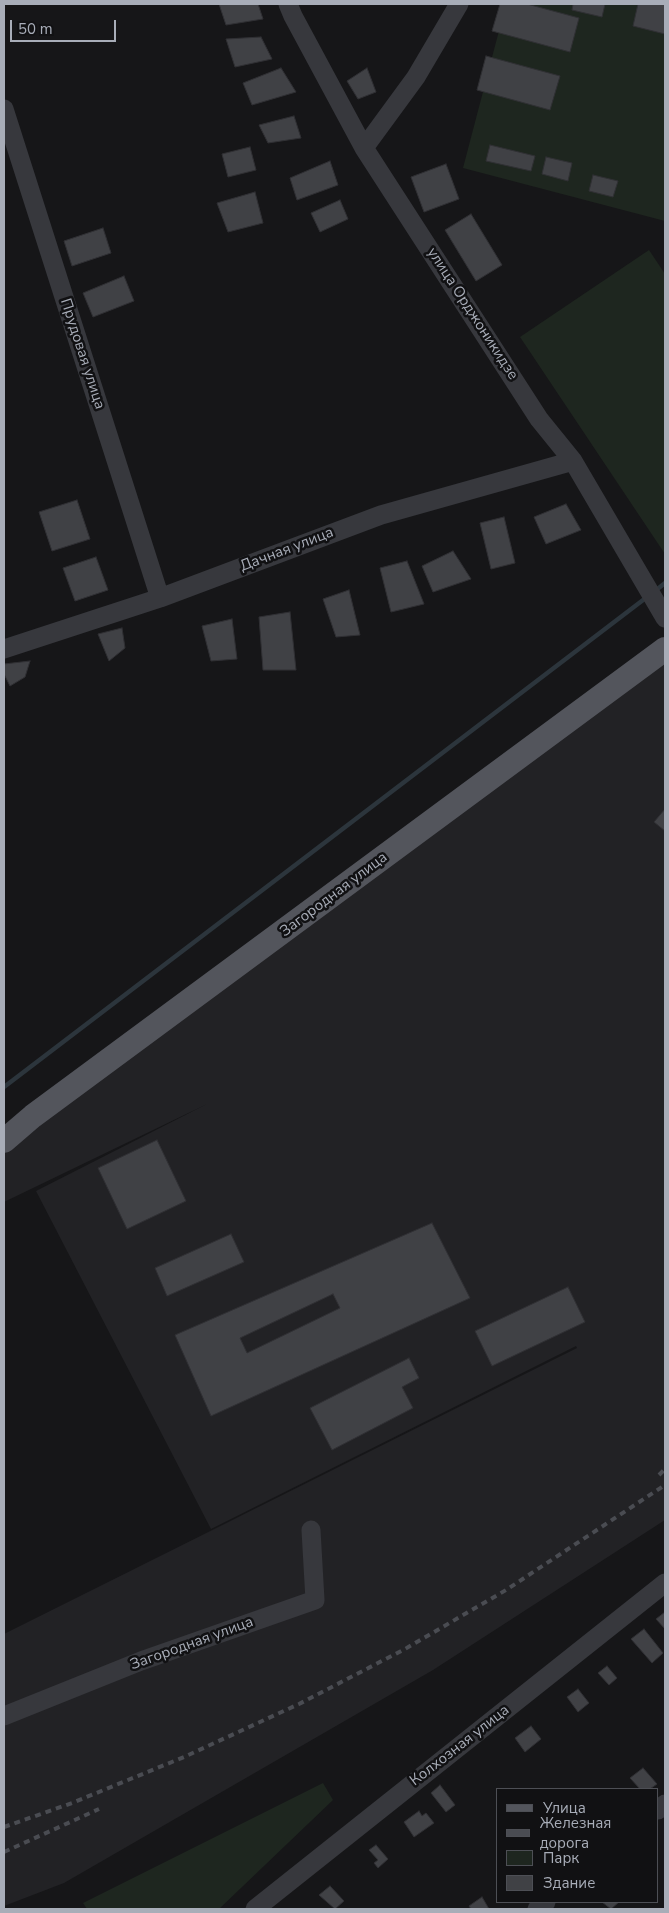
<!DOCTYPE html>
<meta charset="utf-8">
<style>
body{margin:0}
#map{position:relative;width:669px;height:1913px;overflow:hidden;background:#161618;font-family:"Nunito Sans",sans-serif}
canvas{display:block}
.frame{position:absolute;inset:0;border:5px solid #a8adb8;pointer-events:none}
.legend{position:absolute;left:496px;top:1788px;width:162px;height:115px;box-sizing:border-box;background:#111113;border:1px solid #4d4f55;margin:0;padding:6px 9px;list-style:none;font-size:15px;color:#a8adb8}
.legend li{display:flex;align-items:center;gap:10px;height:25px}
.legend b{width:25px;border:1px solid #4d4f55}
.scale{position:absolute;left:10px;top:20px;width:106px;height:22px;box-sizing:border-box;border:2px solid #a8adb8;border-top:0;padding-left:6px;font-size:15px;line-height:18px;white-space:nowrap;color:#a8adb8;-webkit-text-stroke:4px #111113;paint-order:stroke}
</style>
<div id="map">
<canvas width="669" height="1913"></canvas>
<div class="frame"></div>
<ul class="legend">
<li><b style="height:6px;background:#53555c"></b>Улица</li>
<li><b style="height:6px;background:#4a4c52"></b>Железная дорога</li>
<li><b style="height:14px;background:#1e261f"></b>Парк</li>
<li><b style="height:14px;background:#404145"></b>Здание</li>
</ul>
<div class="scale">50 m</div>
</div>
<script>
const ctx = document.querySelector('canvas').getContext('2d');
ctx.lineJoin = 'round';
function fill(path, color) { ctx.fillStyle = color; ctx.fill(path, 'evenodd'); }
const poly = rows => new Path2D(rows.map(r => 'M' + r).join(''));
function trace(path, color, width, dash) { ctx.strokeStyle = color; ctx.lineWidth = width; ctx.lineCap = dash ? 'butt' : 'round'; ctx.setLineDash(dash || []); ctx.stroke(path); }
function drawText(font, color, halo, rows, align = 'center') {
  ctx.font = font + ' "Nunito Sans",sans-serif'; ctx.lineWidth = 5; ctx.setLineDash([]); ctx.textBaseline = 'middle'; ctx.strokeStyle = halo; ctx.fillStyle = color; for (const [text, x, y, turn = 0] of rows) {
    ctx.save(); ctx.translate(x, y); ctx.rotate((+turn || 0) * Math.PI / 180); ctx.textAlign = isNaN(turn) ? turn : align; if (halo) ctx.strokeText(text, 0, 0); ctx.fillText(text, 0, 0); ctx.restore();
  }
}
const built = poly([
 [665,663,665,1520,433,1670,64,1883,4,1906,4,1634,577,1348,576,1346,211,1529,36,1191,207,1104,4,1202,4,1137]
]);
const green = poly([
 [506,4,665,4,665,221,463,168],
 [649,250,665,274,665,554,520,337],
 [323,1783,333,1800,219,1909,87,1909,83,1903]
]);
const stream = poly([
 [655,591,665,583],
 [4,1087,647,597]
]);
const building = poly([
 [219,4,258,4,263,19,226,25,219,4],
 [500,4,527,4,579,18,570,52,492,31,500,4],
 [573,4,605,4,602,17,572,10,573,4],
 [638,4,665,4,665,34,633,26,638,4],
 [261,37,272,59,235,67,226,39,261,37],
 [486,56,560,76,550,110,477,90,486,56],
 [281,68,296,92,252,105,243,83,281,68],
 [367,68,376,92,358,99,347,81,367,68],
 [294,116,301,138,268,143,259,125,294,116],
 [490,145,535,156,531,171,486,161,490,145],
 [250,147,256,170,228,177,222,154,250,147],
 [546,157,572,163,568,181,542,174,546,157],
 [330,161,338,185,297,200,290,178,330,161],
 [446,164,459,199,424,212,411,177,446,164],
 [593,175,618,181,613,197,589,191,593,175],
 [255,192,263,223,228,232,217,203,255,192],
 [340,200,348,219,320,232,311,213,340,200],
 [471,214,502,265,476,281,445,230,471,214],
 [103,228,111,253,72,266,64,241,103,228],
 [124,276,134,301,93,317,83,293,124,276],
 [77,500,90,539,52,551,39,512,77,500],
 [566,504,581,530,546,544,534,517,566,504],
 [504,517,515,563,491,569,480,523,504,517],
 [453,551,471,579,433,592,422,566,453,551],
 [96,557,108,590,75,601,63,568,96,557],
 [407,561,424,604,391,612,380,568,407,561],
 [349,590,360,635,336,637,323,599,349,590],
 [290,612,296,670,263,670,259,617,290,612],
 [232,619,237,659,211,661,202,626,232,619],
 [122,628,125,648,109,661,98,634,122,628],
 [30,661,25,677,10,686,4,674,4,664,30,661],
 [665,809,665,831,654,822,665,809],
 [157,1140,186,1201,127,1229,98,1168,157,1140],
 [432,1223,470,1298,211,1416,175,1335,432,1223],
 [231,1234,244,1262,167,1296,155,1268,231,1234],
 [568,1287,585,1322,492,1366,475,1331,568,1287],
 [333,1294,340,1308,247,1353,240,1338,333,1294],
 [409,1358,419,1378,402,1387,413,1408,332,1450,310,1408,409,1358],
 [665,1612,665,1629,656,1619,665,1612],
 [644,1629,663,1653,652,1663,631,1639,644,1629],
 [607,1666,617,1678,609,1685,598,1673,607,1666],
 [578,1689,589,1703,578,1712,567,1697,578,1689],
 [531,1726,541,1739,525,1752,515,1738,531,1726],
 [643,1768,657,1784,650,1789,640,1789,630,1778,643,1768],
 [440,1785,455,1805,446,1812,431,1793,440,1785],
 [419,1811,422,1816,426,1813,434,1823,414,1837,404,1822,419,1811],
 [376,1845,388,1859,378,1868,374,1863,378,1860,369,1850,376,1845],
 [330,1886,344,1901,335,1909,319,1895,330,1886],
 [482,1897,489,1909,471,1909,469,1906,482,1897],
 [602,1902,619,1902,611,1909,602,1902]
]);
const minor = poly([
 [288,4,293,16,364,148,539,419,573,461,665,618],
 [4,109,160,598],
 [364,148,416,77,459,4],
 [4,649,160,598,381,515,573,461],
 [4,1716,141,1661,315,1600,311,1530],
 [658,1810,665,1804],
 [255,1909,665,1583],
 [537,1909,546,1902]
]);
const major = poly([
 [4,1141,33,1116,665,649]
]);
const rail = poly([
 [659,1475,665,1469],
 [4,1827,72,1803,184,1757,299,1704,405,1649,506,1590,665,1485],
 [4,1852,99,1809]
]);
const streetNames = [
 ["улица Орджоникидзе",472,314,57],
 ["Прудовая улица",82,354,72],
 ["Дачная улица",287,550,-21],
 ["Загородная улица",334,895,-37],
 ["Загородная улица",192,1644,-20],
 ["Колхозная улица",460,1746,-38]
];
fill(built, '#222225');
fill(green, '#1e261f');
trace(stream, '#2c353c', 4.5);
fill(building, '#404145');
trace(building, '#303034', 1);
trace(minor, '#37383d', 19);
trace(major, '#53555c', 24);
trace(rail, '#4a4c52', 4, [6, 5]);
drawText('15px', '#a8adb8', '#111113', streetNames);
</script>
